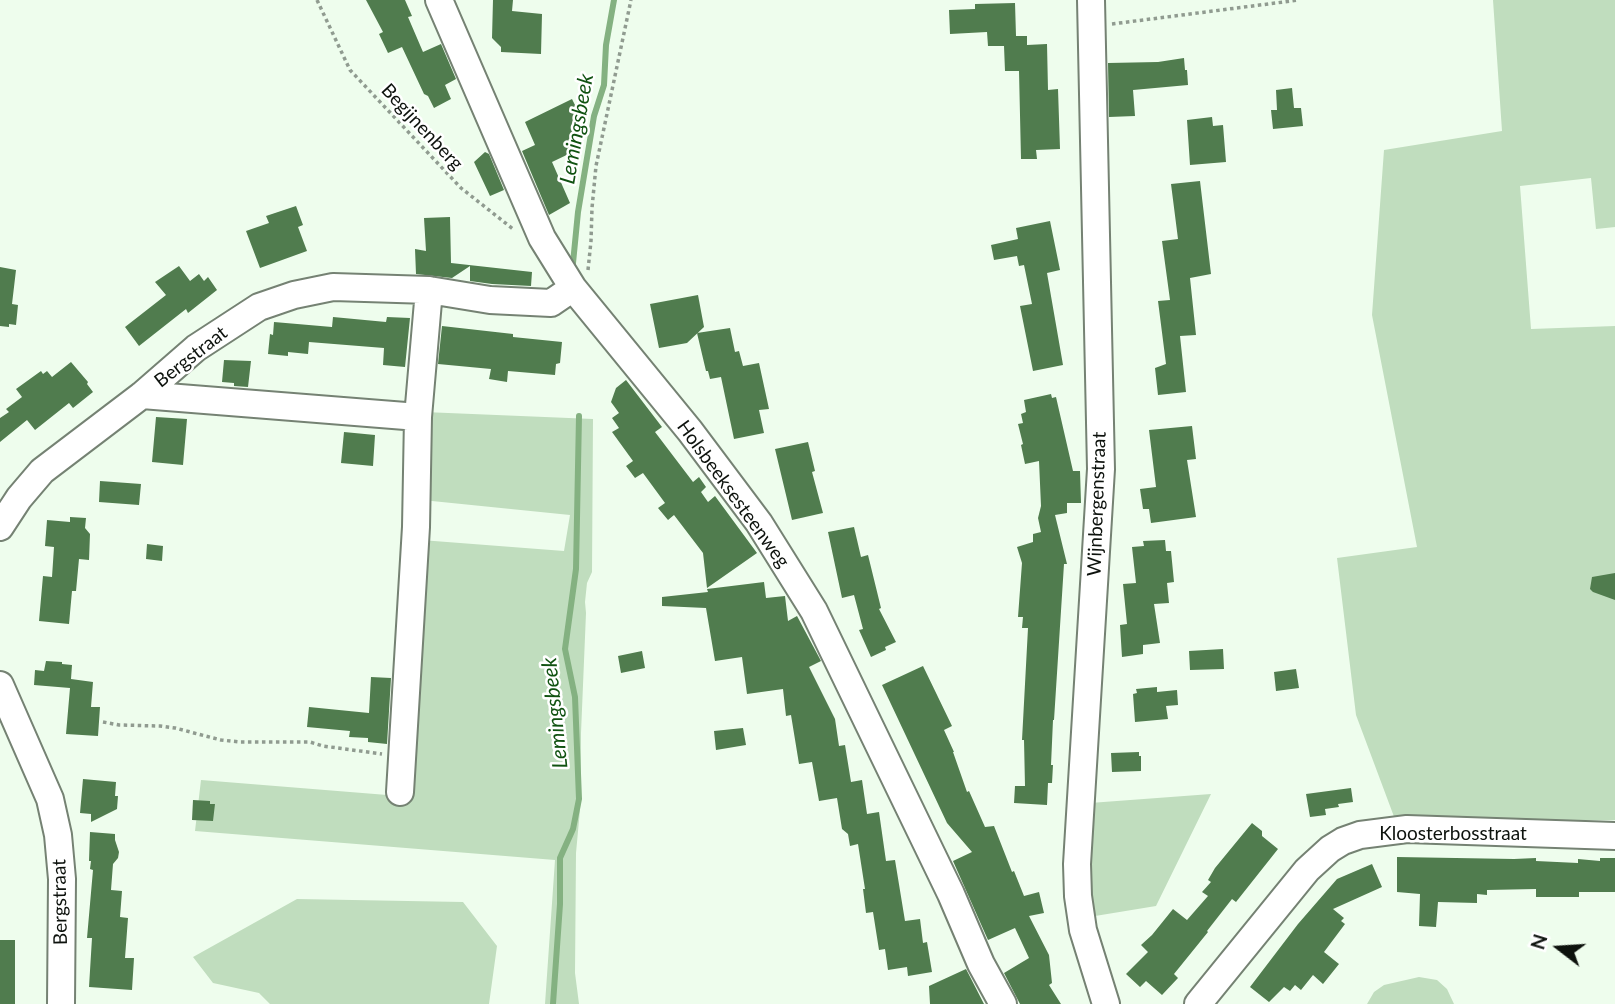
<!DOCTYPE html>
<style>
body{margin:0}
#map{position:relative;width:1615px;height:1004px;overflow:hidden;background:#eefded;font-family:Lato,sans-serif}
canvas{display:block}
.north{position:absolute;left:1524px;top:913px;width:70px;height:70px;-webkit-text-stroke:5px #fff;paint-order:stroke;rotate:287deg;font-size:19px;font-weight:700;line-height:28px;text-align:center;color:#0d120d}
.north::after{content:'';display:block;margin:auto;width:24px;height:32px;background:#0d120d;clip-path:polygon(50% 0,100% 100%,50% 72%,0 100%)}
</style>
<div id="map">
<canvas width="1615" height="1004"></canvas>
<div class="north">N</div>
</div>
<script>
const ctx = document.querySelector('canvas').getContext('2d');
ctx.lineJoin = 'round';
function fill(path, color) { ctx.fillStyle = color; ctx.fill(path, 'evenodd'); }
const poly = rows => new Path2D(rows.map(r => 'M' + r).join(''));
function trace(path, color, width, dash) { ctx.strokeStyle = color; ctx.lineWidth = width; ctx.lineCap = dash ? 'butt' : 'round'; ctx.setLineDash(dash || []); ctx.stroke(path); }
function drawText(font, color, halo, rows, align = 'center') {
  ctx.font = font + ' Lato,sans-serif'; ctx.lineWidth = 5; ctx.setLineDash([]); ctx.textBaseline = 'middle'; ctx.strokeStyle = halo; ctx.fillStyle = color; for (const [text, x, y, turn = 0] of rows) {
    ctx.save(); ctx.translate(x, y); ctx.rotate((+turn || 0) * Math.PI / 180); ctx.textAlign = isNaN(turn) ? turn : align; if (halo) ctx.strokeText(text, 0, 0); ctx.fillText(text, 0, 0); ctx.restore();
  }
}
const green = poly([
 [1493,0,1615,0,1615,227,1596,229,1591,178,1520,186,1531,329,1615,326,1615,820,1396,822,1356,715,1337,558,1417,547,1372,315,1384,150,1502,131],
 [424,412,593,419,592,572,587,583,585,602,586,613,581,733,581,799,576,853,575,973,579,1004,545,1004,555,860,195,831,201,780,412,797,421,540,564,551,570,515,422,500],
 [1211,794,1156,906,1089,917,1090,803],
 [297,899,463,902,497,946,489,1004,270,1004,259,993,213,983,193,957],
 [1419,977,1437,980,1447,989,1454,1004,1367,1004,1374,992,1384,985]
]);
const stream = poly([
 [573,263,578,212,594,116,604,85,606,45,614,0],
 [553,1004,560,904,560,858,573,829,579,799,575,697,565,649,576,569,579,416]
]);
const building = poly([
 [366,0,405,0,412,16,408,17,423,52,441,44,456,79,445,85,451,99,434,108,428,96,424,94,402,47,388,53,379,34,383,32],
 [493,0,513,0,512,11,542,14,541,54,501,52,501,47,492,38],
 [1015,3,1016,36,1027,36,1027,45,1047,44,1048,90,1058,89,1060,149,1036,150,1037,159,1021,159,1019,71,1005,71,1004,46,988,46,987,32,950,34,949,10,975,9,975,4],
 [1184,58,1185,70,1187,70,1188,85,1133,90,1135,116,1109,117,1108,63,1158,62],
 [1292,88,1294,108,1301,108,1303,126,1273,129,1271,110,1277,110,1276,90],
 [572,99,579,113,575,114,579,122,573,125,579,137,575,151,552,162,570,203,549,215,522,151,535,145,525,122],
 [1212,117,1213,126,1223,125,1226,162,1190,165,1187,120],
 [485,152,489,154,504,190,490,196,474,162],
 [1200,181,1211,274,1190,278,1196,335,1180,336,1186,392,1158,395,1155,368,1166,364,1158,301,1170,300,1162,241,1178,239,1171,184],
 [296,206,303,225,298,227,307,251,260,268,246,231,269,223,266,216],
 [450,217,451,263,532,272,531,286,492,284,470,281,470,266,452,278,416,274,415,249,426,251,424,218],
 [1050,221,1060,270,1047,273,1063,365,1033,371,1020,306,1032,304,1024,265,1019,266,1017,256,994,260,991,245,1018,239,1016,228],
 [179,266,190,281,199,274,204,281,208,277,217,290,188,313,186,309,139,346,125,327,166,295,155,282],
 [0,267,16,270,12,304,18,305,16,325,9,324,9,327,0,326],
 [698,295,704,327,687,343,659,348,650,304],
 [333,317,386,322,387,317,410,318,405,367,383,365,384,348,309,342,308,354,288,352,288,356,268,354,270,334,273,335,274,322,332,327],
 [442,326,513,334,513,337,562,342,560,363,556,364,555,375,508,371,507,382,489,379,491,369,438,364],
 [730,328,735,352,739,351,743,366,759,363,769,409,759,410,764,433,734,439,721,377,710,379,708,371,706,371,697,333],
 [224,360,251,361,248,387,234,386,234,383,222,382],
 [71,362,88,382,87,384,93,392,73,408,69,403,35,430,27,420,0,442,0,418,9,412,6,409,22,397,16,389,41,371,43,374,47,371,52,377],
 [626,380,662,427,655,432,693,482,699,477,706,487,701,492,708,502,715,496,757,553,707,588,703,553,674,515,668,520,658,508,665,503,643,473,635,478,626,466,633,461,612,432,619,428,612,418,619,413,611,402,616,388],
 [1051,394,1052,398,1056,397,1073,471,1080,471,1081,503,1067,503,1067,513,1055,515,1067,564,1064,564,1054,720,1053,720,1051,765,1053,765,1052,783,1048,783,1047,805,1014,803,1015,786,1025,786,1024,740,1022,740,1028,628,1022,628,1023,617,1018,617,1022,563,1017,547,1033,542,1033,534,1041,532,1038,518,1041,506,1039,461,1025,464,1021,445,1023,444,1018,424,1023,423,1021,414,1026,412,1024,400],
 [156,417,187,419,183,465,152,462],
 [1192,426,1196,459,1187,460,1196,517,1151,523,1149,509,1143,509,1140,489,1156,487,1149,430],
 [344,432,375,435,373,466,341,463],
 [808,442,815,471,812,472,823,513,792,520,775,449],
 [100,481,141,484,139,505,99,502],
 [70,517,86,518,85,528,90,534,89,560,79,559,76,591,72,591,69,624,39,621,43,576,52,577,54,547,45,546,47,520,70,522],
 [854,527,861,557,868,555,881,608,879,609,896,642,885,647,886,650,871,657,859,630,863,629,854,595,842,598,828,532],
 [1165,540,1166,551,1171,551,1174,582,1167,583,1169,603,1154,604,1160,643,1143,645,1143,654,1122,657,1120,625,1127,624,1123,584,1136,583,1132,547,1144,546,1143,541],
 [147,544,163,546,162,561,146,559],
 [1615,573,1615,600,1593,592,1590,589,1592,577],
 [764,582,766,598,785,596,788,621,797,616,821,661,809,667,835,719,839,746,845,745,851,782,862,780,867,814,879,812,886,861,895,860,905,921,920,919,923,943,927,942,932,972,908,976,907,967,888,970,885,949,879,950,873,912,866,913,863,889,865,889,858,844,850,846,848,834,842,829,837,798,819,801,812,762,799,764,791,715,786,716,783,689,747,694,742,657,715,661,706,608,662,606,662,597,708,592,707,589],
 [1223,649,1224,669,1190,670,1189,651],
 [642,651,645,668,621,673,618,656],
 [46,661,62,662,62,664,72,665,71,679,93,682,91,707,100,707,98,736,66,734,70,688,34,685,35,670,44,671],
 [923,666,952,726,944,730,954,752,953,752,967,792,969,791,985,827,994,826,1012,872,1014,871,1024,896,1039,892,1044,913,1029,916,1049,955,1052,983,1049,985,1061,1004,1020,1004,1004,973,1029,958,1015,928,988,940,953,861,972,852,947,823,882,685],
 [1296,669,1299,688,1276,691,1274,672],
 [371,677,391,678,387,744,368,742,368,738,349,737,350,731,307,727,309,707,369,713],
 [1157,687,1157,692,1177,690,1178,705,1166,706,1168,719,1135,722,1133,694,1137,693,1136,689],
 [743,728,746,745,716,750,714,731],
 [1139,752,1139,756,1141,756,1141,771,1112,772,1111,753],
 [83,779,116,782,115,796,118,796,117,809,91,822,91,814,80,813],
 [1351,788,1353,802,1338,804,1339,807,1325,809,1326,815,1310,817,1306,794],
 [193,800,210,801,210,804,215,804,213,821,192,820],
 [1252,823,1262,831,1262,836,1278,849,1236,902,1232,899,1207,931,1208,932,1174,974,1178,978,1162,995,1146,981,1140,987,1126,974,1148,952,1141,945,1152,935,1173,909,1187,920,1208,896,1202,892,1211,882,1208,880,1215,868],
 [90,832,115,834,115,840,119,852,118,858,113,864,111,890,122,891,120,917,128,918,125,958,134,958,132,990,89,987,92,938,87,938,93,870,90,869,91,861,89,861],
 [1397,857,1514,859,1536,858,1536,861,1578,863,1578,859,1600,861,1600,858,1615,858,1615,892,1579,892,1579,897,1536,897,1536,889,1487,890,1487,895,1477,894,1477,903,1438,902,1436,927,1419,926,1420,894,1397,892],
 [1372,864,1382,887,1333,909,1344,918,1341,921,1345,924,1324,952,1339,964,1323,984,1313,975,1301,990,1295,985,1290,991,1284,987,1269,1002,1250,987,1298,924,1337,879],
 [0,940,15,940,15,1004,0,1004],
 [966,969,984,1004,930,1004,929,986]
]);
const path = poly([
 [317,0,350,70,461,188,513,229],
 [1112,24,1299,0],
 [588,270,591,241,592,208,596,166,631,0],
 [103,722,119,725,160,726,175,728,221,740,240,742,310,742,323,746,382,754]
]);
const minor = poly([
 [439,0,542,238,573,288,690,431,759,523,814,611,951,894,981,964,1003,1004],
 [1091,0,1101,469,1077,864,1078,896,1083,930,1106,1004],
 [142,395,418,417],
 [0,527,19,498,42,471,142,395,196,348,259,307,294,295,333,287,429,290,490,300,551,303,573,288],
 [0,685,50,799,58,835,62,879,61,1004],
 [400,792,416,527,418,417,429,290],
 [1198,1004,1307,870,1330,849,1343,841,1360,835,1407,829,1615,836]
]);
const streetNames = [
 ["Begijnenberg",422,127,47],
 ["Bergstraat",191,357,-38],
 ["Holsbeeksesteenweg",733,494,54],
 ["Wijnbergenstraat",1097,504,-88],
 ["Kloosterbosstraat",1453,834],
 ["Bergstraat",60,902,-91]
];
const waterNames = [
 ["Lemingsbeek",577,129,-80],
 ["Lemingsbeek",555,713,-96]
];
fill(green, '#c0ddbe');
trace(stream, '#84b181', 6);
fill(building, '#507c4e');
trace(minor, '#758273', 30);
trace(path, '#909b90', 3.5, [3.5, 3.5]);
trace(minor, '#fff', 26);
drawText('19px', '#0d120d', '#fff', streetNames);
drawText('italic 21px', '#105211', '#fff', waterNames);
</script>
